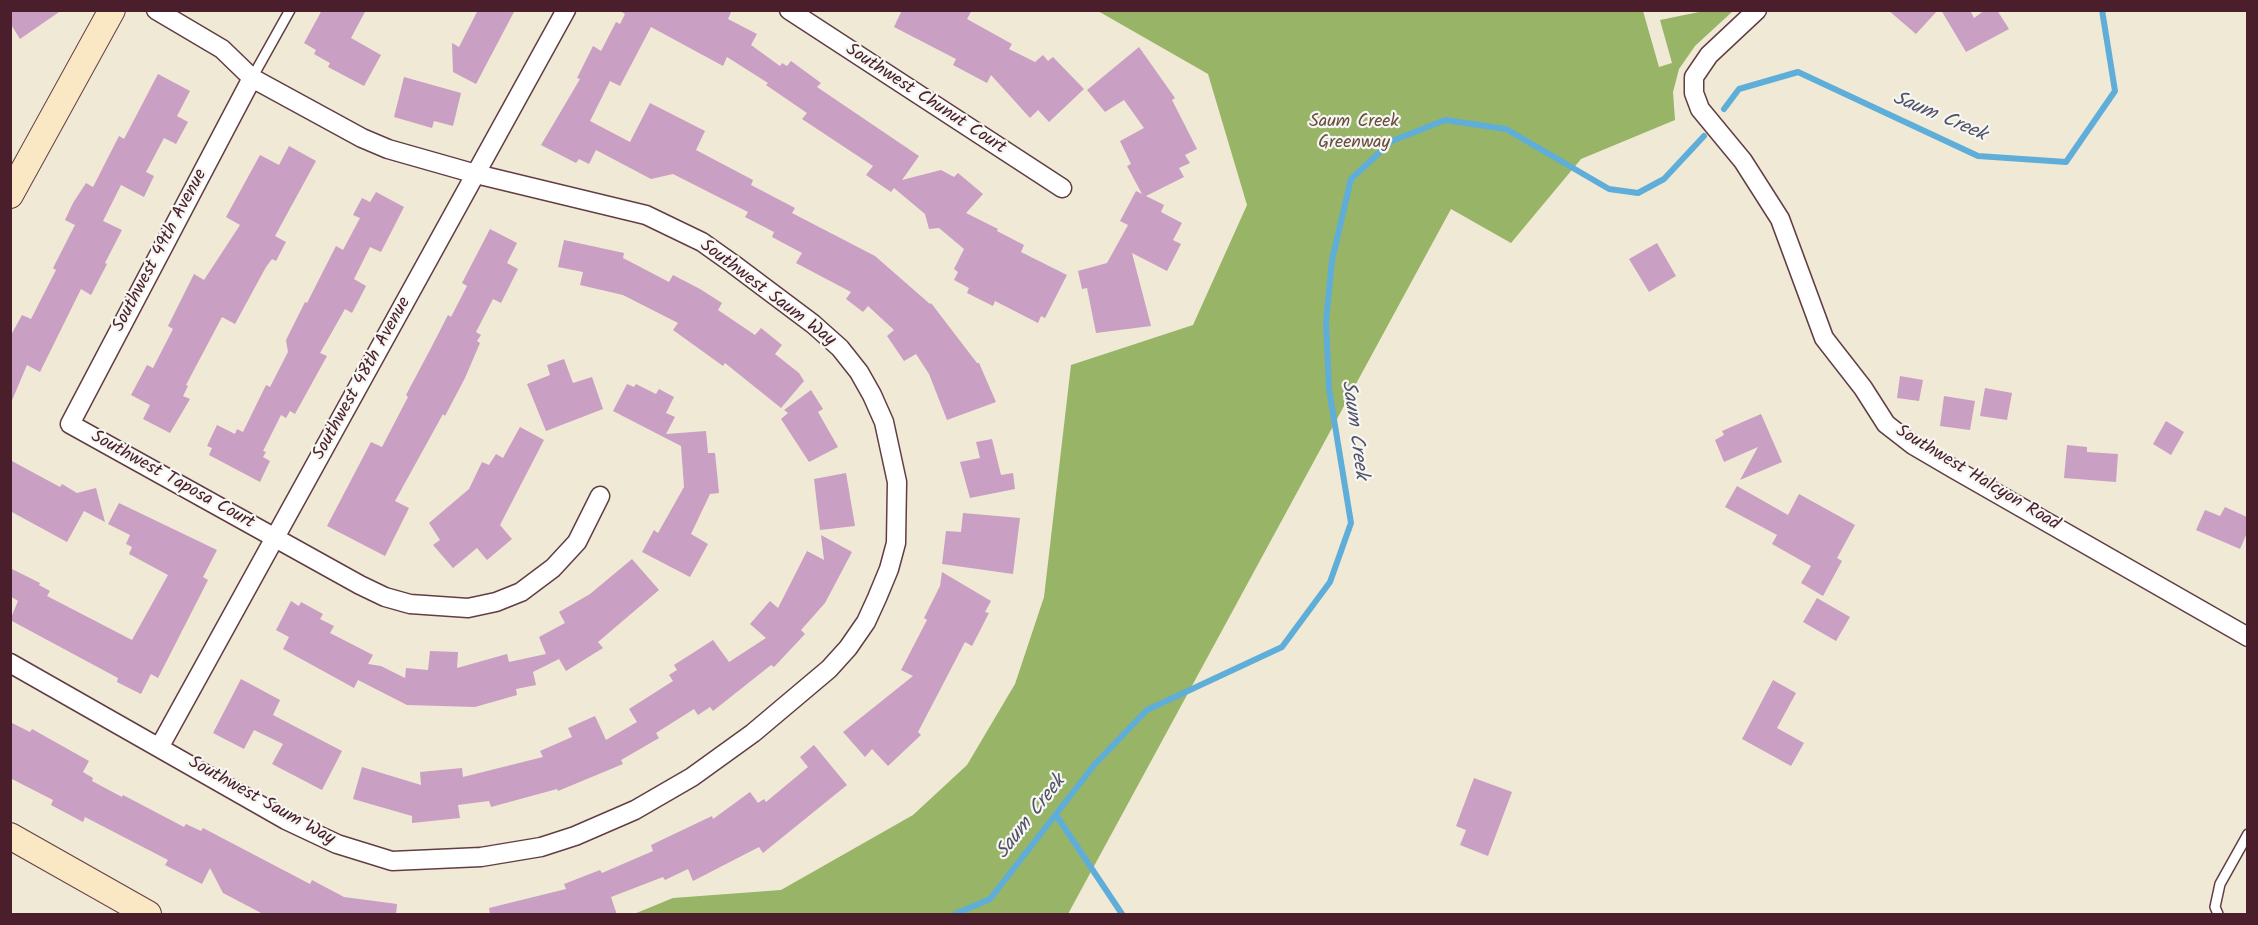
<!DOCTYPE html>
<style>
body{margin:0}
#map{position:relative;width:2258px;height:925px;overflow:hidden;background:#f0e9d5;font-family:Kalam,sans-serif}
canvas{display:block}
.frame{position:absolute;inset:0;border:12px solid #4a1f2b;pointer-events:none}
</style>
<div id="map">
<canvas width="2258" height="925"></canvas>
<div class="frame"></div>
</div>
<script>
const ctx = document.querySelector('canvas').getContext('2d');
ctx.lineJoin = 'round';
function fill(path, color) { ctx.fillStyle = color; ctx.fill(path, 'evenodd'); }
const poly = rows => new Path2D(rows.map(r => 'M' + r).join(''));
function trace(path, color, width, dash) { ctx.strokeStyle = color; ctx.lineWidth = width; ctx.lineCap = dash ? 'butt' : 'round'; ctx.setLineDash(dash || []); ctx.stroke(path); }
function drawText(font, color, halo, rows, align = 'center') {
  ctx.font = font + ' Kalam,sans-serif'; ctx.lineWidth = 4.5; ctx.setLineDash([]); ctx.textBaseline = 'middle'; ctx.strokeStyle = halo; ctx.fillStyle = color; for (const [text, x, y, turn = 0] of rows) {
    ctx.save(); ctx.translate(x, y); ctx.rotate((+turn || 0) * Math.PI / 180); ctx.textAlign = isNaN(turn) ? turn : align; if (halo) ctx.strokeText(text, 0, 0); ctx.fillText(text, 0, 0); ctx.restore();
  }
}
const forest = poly([
 [1098,11,1643,11,1659,67,1672,63,1660,20,1704,11,1733,11,1695,46,1679,69,1673,92,1675,120,1581,159,1511,243,1451,209,1068,914,634,914,673,898,781,890,913,815,967,765,1015,684,1044,597,1071,365,1193,325,1247,205,1208,74]
]);
const stream = poly([
 [1724,109,1739,89,1798,72,1978,156,2066,162,2115,91,2102,10],
 [1056,815,1122,914],
 [955,914,990,899,1095,764,1147,710,1282,647,1330,582,1351,523,1329,389,1326,322,1332,260,1351,179,1392,141,1445,120,1506,129,1609,189,1638,193,1664,179,1704,136]
]);
const building = poly([
 [10,10,62,10,20,39,10,23],
 [322,10,366,10,351,38,381,55,364,86,328,67,330,63,314,54,316,50,304,43],
 [478,10,515,10,476,84,453,72,452,43,459,47],
 [619,10,732,10,728,19,757,34,751,45,780,66,782,63,787,66,791,61,821,83,817,87,919,156,902,180,941,170,954,177,958,173,983,194,966,213,998,229,997,231,1024,245,1021,252,1067,275,1045,318,1041,316,1038,323,995,301,993,306,967,293,969,288,954,280,958,272,954,269,964,249,939,228,929,229,925,214,894,188,891,192,866,175,873,166,802,119,807,113,766,85,768,83,727,57,723,66,651,27,620,86,610,81,590,121,630,142,650,103,705,131,696,150,753,180,751,185,795,208,792,213,875,256,930,304,931,303,977,363,979,363,996,402,947,420,929,374,916,354,904,361,887,336,894,330,868,306,863,312,846,299,851,292,796,263,802,253,772,237,774,232,745,217,748,212,673,174,651,179,596,150,589,164,579,159,576,163,541,145,580,79,577,78,593,46,601,51,616,22,620,24,625,14],
 [902,10,972,10,967,19,1012,44,1009,49,1035,62,1043,55,1048,61,1053,57,1084,89,1049,122,1038,110,1030,118,991,75,987,83,953,65,956,59,894,27],
 [1888,10,1938,10,1916,34],
 [1941,10,1970,10,1974,18,1985,10,1997,10,2009,29,1966,52],
 [1139,47,1175,98,1172,100,1197,149,1185,155,1190,163,1179,168,1184,177,1146,196,1164,205,1161,212,1182,223,1173,240,1181,244,1167,271,1132,253,1151,326,1096,333,1087,288,1082,289,1078,271,1107,263,1128,225,1120,221,1136,191,1142,194,1127,166,1131,164,1120,141,1144,128,1124,100,1105,112,1087,90],
 [158,74,190,91,177,116,188,122,176,144,164,138,146,172,154,176,144,197,121,185,103,221,122,230,105,263,107,264,91,295,81,289,40,372,27,365,10,405,10,337,22,315,31,319,56,270,53,268,75,225,65,220,73,203,86,183,93,187,119,136,124,139],
 [404,77,461,93,453,126,434,121,432,128,394,117],
 [289,146,316,161,275,236,286,242,276,261,272,259,266,267,235,324,222,317,186,385,188,386,183,396,190,399,170,433,143,419,150,405,131,395,147,365,153,368,173,329,168,326,194,274,204,280,240,225,226,217,260,155,279,165],
 [376,192,404,207,381,252,370,247,354,279,366,286,352,313,345,309,320,353,327,356,295,414,290,411,286,418,281,415,263,451,266,452,263,457,270,461,260,482,209,455,212,448,207,446,217,425,235,434,237,429,243,432,266,385,270,387,288,352,286,340,305,302,307,303,336,246,343,250,360,218,353,215,362,198,370,202],
 [490,229,517,243,507,263,518,269,501,303,493,299,476,332,481,335,477,341,480,343,465,378,445,416,443,414,395,501,409,508,385,556,327,526,371,442,382,447,408,397,406,395,431,348,448,315,451,317,467,286,462,283],
 [564,240,624,253,623,258,669,282,673,275,700,289,722,303,718,310,755,335,761,328,782,345,775,354,799,373,804,381,781,408,725,363,723,366,673,330,678,323,623,295,580,285,583,272,558,267],
 [1657,243,1676,276,1649,292,1629,259],
 [564,359,573,383,592,377,603,409,546,431,527,384,550,375,547,365],
 [1900,376,1923,380,1919,401,1897,398],
 [627,384,634,387,636,384,656,394,659,389,674,397,666,413,675,417,666,434,706,431,708,453,715,453,719,493,710,494,691,534,708,544,690,577,642,552,654,530,658,533,684,487,681,446,613,411],
 [1985,388,2012,393,2007,420,1980,416],
 [811,390,823,409,818,412,838,447,809,462,781,419,788,413,784,410],
 [1944,396,1975,401,1970,430,1940,426],
 [1761,414,1782,462,1740,480,1758,447,1724,462,1715,440,1724,435,1722,431],
 [2166,421,2184,432,2171,455,2153,444],
 [520,427,544,440,500,525,512,539,487,560,477,548,453,568,433,545,440,540,429,523,469,489,482,462,489,465,496,454,503,458],
 [992,439,1001,475,1013,473,1015,489,970,498,960,462,980,458,976,442],
 [2067,445,2087,447,2087,452,2118,454,2116,482,2064,478],
 [10,460,60,487,62,484,77,493,96,488,105,522,84,511,67,542,10,511],
 [846,473,855,526,820,530,814,479],
 [1737,486,1788,515,1799,494,1855,525,1837,558,1842,561,1823,596,1801,583,1811,566,1772,544,1777,535,1725,507],
 [119,503,217,550,203,577,208,580,158,678,151,674,141,694,117,682,118,678,10,620,18,601,10,596,10,568,40,583,39,585,50,591,47,596,132,640,168,575,129,554,132,547,126,544,130,535,108,524],
 [2225,507,2247,517,2247,533,2240,549,2196,530,2205,510,2220,516],
 [963,513,1020,518,1013,574,942,564,946,531,961,532],
 [821,535,852,552,825,603,801,630,805,634,774,667,771,665,713,711,710,707,698,715,694,709,656,733,659,738,621,760,623,764,558,791,557,789,491,807,489,801,458,805,460,818,412,823,412,816,353,799,362,767,421,785,420,772,462,768,463,777,543,757,540,751,572,737,568,728,595,716,606,740,637,722,629,709,673,681,669,675,677,670,674,665,713,640,729,662,766,638,750,624,770,601,778,608,807,551,824,560],
 [632,559,659,590,598,642,603,648,566,671,559,659,533,672,536,685,516,689,517,695,475,707,407,705,358,680,354,688,283,649,289,637,276,630,291,601,299,606,301,602,323,614,320,619,334,626,330,633,373,655,368,664,381,666,405,678,406,668,428,670,430,651,458,652,457,668,507,654,509,662,546,654,539,637,565,623,559,612,590,594],
 [942,572,991,601,985,612,989,613,972,646,965,642,918,732,921,735,888,766,872,749,865,757,843,732,913,676,901,670,927,620,924,618,940,586],
 [1817,598,1850,617,1836,641,1803,622],
 [241,679,280,700,273,715,342,751,322,790,272,764,283,744,254,730,244,749,213,733],
 [1773,680,1796,693,1777,728,1804,743,1791,766,1742,739],
 [10,722,30,732,32,729,89,761,83,772,93,778,92,781,122,797,123,795,184,827,186,824,201,831,203,828,310,884,312,880,344,897,397,904,396,915,265,915,223,893,210,868,202,884,165,865,168,860,85,817,83,822,51,805,53,800,10,778],
 [814,745,847,785,763,853,759,847,693,881,688,869,665,880,663,877,611,897,617,915,490,915,489,908,566,889,564,884,600,870,602,873,653,851,651,845,712,816,713,819,750,792,758,803,764,799,766,802,808,767,800,757],
 [1474,778,1512,792,1488,856,1460,845,1466,830,1456,826]
]);
const lane = poly([
 [252,78,290,10],
 [2218,914,2215,907,2220,884,2248,834]
]);
const street = poly([
 [789,10,1062,188],
 [1757,10,1709,55,1694,77,1694,93,1700,109,1743,161,1780,219,1824,338,1863,388,1886,424,1913,445,1954,469,2248,637],
 [252,78,70,424,360,585,385,597,410,604,468,608,496,602,521,592,553,568,577,542,600,496],
 [10,663,286,820,337,844,392,861,481,857,541,847,575,836,635,810,692,777,753,733,829,669,848,648,866,622,877,598,889,569,896,543,897,482,884,422,872,395,859,372,840,348,813,324,733,264,702,242,646,215,476,174,388,149,362,138,252,78,222,49,156,10],
 [160,746,566,10]
]);
const secondary = poly([
 [10,195,112,10],
 [10,836,148,914]
]);
const streetNames = [
 ["Southwest Chunut Court",925,100,33],
 ["Southwest 49th Avenue",161,251,-62],
 ["Southwest Saum Way",767,294,37],
 ["Southwest 48th Avenue",363,379,-61],
 ["Southwest Halcyon Road",1977,479,31],
 ["Southwest Taposa Court",172,481,29],
 ["Southwest Saum Way",261,802,29]
];
const parkNames = [
 ["Saum Creek",1354,123],
 ["Greenway",1354,144]
];
const waterNames = [
 ["Saum Creek",1939,118,23],
 ["Saum Creek",1353,430,82],
 ["Saum Creek",1032,818,-52]
];
fill(forest, '#98b466');
trace(stream, '#5faed9', 6);
fill(building, '#c99fc3');
trace(lane, '#633d44', 12);
trace(street, '#633d44', 21);
trace(secondary, '#633d44', 28);
trace(lane, '#fff', 9);
trace(street, '#fff', 18);
trace(secondary, '#fae7c3', 26);
drawText('18px', '#4a1f2b', '#f6f6f2', streetNames);
drawText('18px', '#684c3d', '#f6f6f2', parkNames);
drawText('italic 20px', '#515168', '#f6f6f2', waterNames);
</script>
